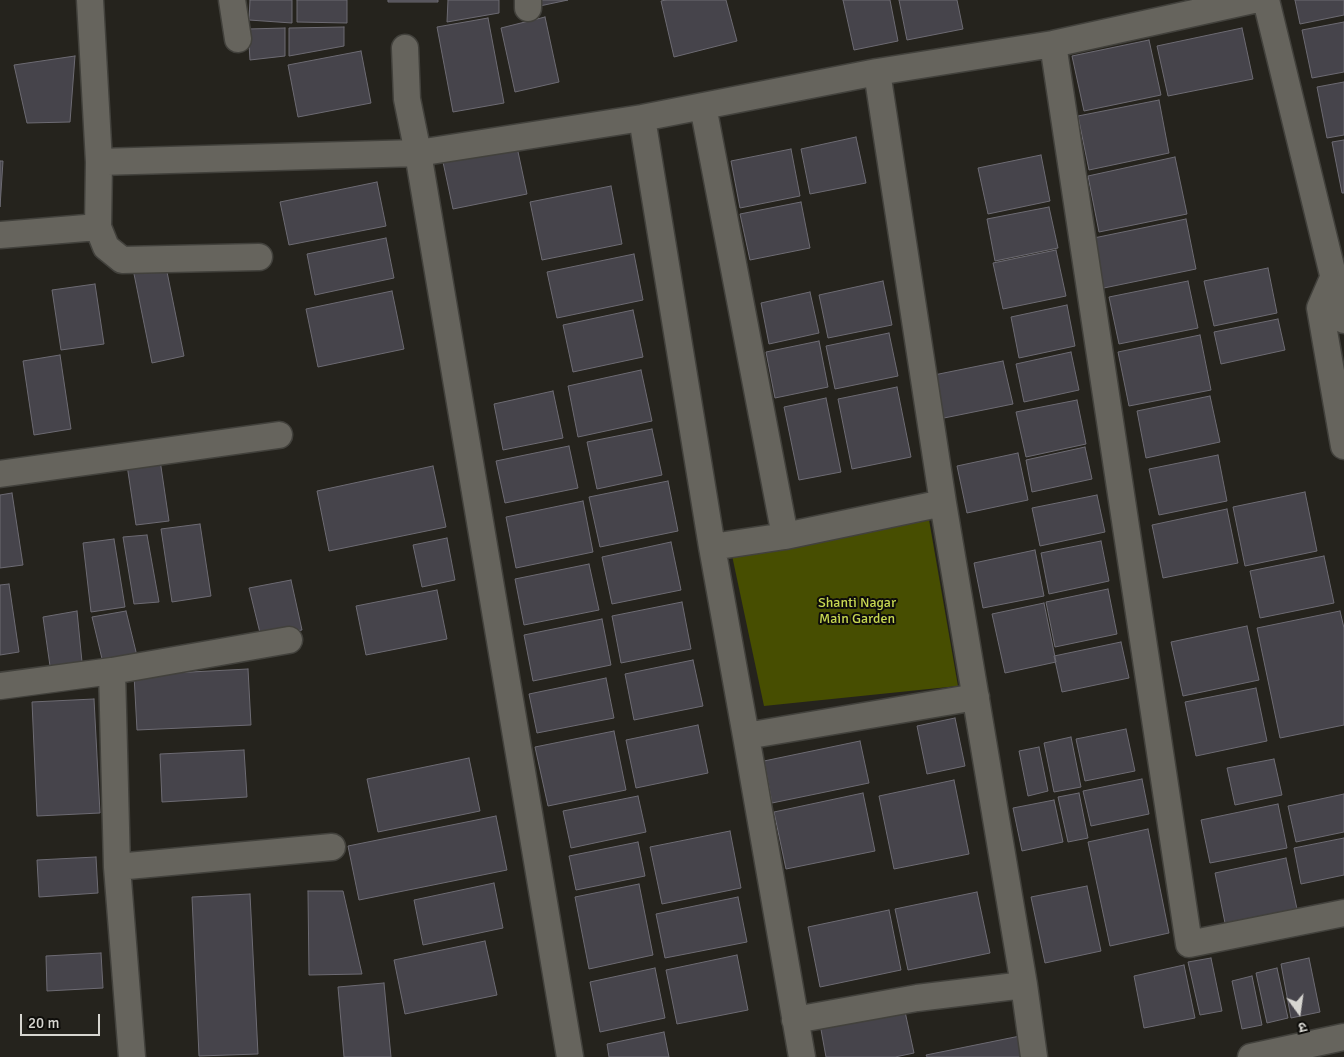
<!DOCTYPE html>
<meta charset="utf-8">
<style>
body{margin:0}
#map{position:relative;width:1344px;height:1057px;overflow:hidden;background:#25231d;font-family:Signika,"Noto Sans Devanagari",sans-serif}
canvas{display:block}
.north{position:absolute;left:1274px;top:987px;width:50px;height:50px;-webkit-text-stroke:4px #0e0d0a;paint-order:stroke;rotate:166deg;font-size:14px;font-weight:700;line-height:20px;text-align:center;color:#d7d6d1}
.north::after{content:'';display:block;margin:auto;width:18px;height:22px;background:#d7d6d1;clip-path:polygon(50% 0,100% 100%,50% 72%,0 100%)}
.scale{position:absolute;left:20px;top:1014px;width:80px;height:22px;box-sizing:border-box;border:2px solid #d7d6d1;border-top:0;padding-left:6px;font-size:15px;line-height:18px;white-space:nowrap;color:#d7d6d1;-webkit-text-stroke:4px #0e0d0a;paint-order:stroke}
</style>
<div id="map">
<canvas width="1344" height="1057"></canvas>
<div class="north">उ</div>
<div class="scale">20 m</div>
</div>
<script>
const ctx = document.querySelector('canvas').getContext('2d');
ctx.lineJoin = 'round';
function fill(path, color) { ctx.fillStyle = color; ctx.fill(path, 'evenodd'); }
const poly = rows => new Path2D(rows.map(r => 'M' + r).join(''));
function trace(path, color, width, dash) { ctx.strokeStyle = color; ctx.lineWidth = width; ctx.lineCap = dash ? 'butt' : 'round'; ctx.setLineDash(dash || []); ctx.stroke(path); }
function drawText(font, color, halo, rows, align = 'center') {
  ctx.font = font + ' Signika,sans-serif'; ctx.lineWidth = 4; ctx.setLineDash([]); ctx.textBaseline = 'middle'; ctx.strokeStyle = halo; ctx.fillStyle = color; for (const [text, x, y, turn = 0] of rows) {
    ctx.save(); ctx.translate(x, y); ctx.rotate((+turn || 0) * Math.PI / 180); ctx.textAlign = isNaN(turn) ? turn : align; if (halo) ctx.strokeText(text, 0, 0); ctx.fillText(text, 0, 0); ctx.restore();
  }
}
const green = poly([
 [928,514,958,686,764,706,730,546]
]);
const building = poly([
 [250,0,292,0,292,23,249,20,250,0],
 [297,0,347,0,347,23,297,22,297,0],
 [388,0,438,0,438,2,388,2,388,0],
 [448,0,499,0,499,13,447,22,448,0],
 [535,0,568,0,535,7,535,0],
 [666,0,726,0,737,41,674,57,661,1,666,0],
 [843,0,890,0,898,41,854,50,843,0],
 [899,0,957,0,963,29,907,40,899,0],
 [1295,0,1344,0,1344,15,1300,24,1295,0],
 [545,17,559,82,515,92,501,28,545,17],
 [488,18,504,103,453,112,437,27,488,18],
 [1344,22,1344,72,1312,78,1302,30,1344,22],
 [344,27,344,46,289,56,289,28,344,27],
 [285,28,285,56,250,60,248,29,285,28],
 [1242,28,1253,79,1168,96,1157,46,1242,28],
 [1149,40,1161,95,1084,111,1072,56,1149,40],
 [361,51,371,103,298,117,288,65,361,51],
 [75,56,70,122,27,123,14,65,75,56],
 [1344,82,1344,135,1327,138,1317,87,1344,82],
 [1159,100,1169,153,1089,170,1078,116,1159,100],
 [856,137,866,183,810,194,801,149,856,137],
 [1344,140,1344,193,1342,193,1332,142,1344,140],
 [517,147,527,194,453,209,443,162,517,147],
 [791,149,800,196,740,208,731,161,791,149],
 [1041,155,1050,201,988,214,978,168,1041,155],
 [1175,157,1187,214,1099,232,1088,176,1175,157],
 [0,161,3,161,0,207,0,161],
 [377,182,386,226,289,245,280,202,377,182],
 [611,186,622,244,542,260,530,202,611,186],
 [801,202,810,248,750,260,740,214,801,202],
 [1049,207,1058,248,995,261,987,219,1049,207],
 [1186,219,1196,269,1099,289,1089,239,1186,219],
 [386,238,394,278,315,295,307,254,386,238],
 [1056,250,1066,296,1003,309,993,263,1056,250],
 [634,254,643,300,557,318,547,272,634,254],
 [165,262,184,356,152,363,133,269,165,262],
 [1268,268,1277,313,1214,326,1204,281,1268,268],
 [883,281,892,325,828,338,819,295,883,281],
 [1188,281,1198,328,1119,344,1109,297,1188,281],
 [95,284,104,344,61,350,52,290,95,284],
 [392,291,404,349,318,367,306,309,392,291],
 [810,292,819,333,769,344,761,303,810,292],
 [1067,305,1075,346,1019,358,1011,317,1067,305],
 [633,310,643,357,573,372,563,325,633,310],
 [1278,319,1285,350,1221,364,1214,332,1278,319],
 [889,333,898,376,835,389,826,346,889,333],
 [1200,335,1211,390,1129,406,1118,352,1200,335],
 [819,341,828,387,775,398,766,352,819,341],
 [1071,352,1079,390,1024,402,1016,364,1071,352],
 [60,355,71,429,34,435,23,361,60,355],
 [1003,361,1013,404,944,418,934,375,1003,361],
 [641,370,652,421,578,437,568,386,641,370],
 [897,387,911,457,852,469,838,399,897,387],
 [553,391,563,438,503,450,494,404,553,391],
 [1210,396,1220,442,1146,458,1137,411,1210,396],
 [826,398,841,472,799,480,784,407,826,398],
 [1077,400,1086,444,1026,457,1016,412,1077,400],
 [652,429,662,475,597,489,587,442,652,429],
 [569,446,578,488,505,503,496,461,569,446],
 [1085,447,1092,479,1032,492,1026,460,1085,447],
 [1018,453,1028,500,967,513,957,466,1018,453],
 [1218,455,1227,501,1159,515,1149,469,1218,455],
 [160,460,169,521,136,525,127,465,160,460],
 [433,466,446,527,329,551,317,491,433,466],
 [668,481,678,531,600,547,589,497,668,481],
 [1305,492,1317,551,1245,566,1233,507,1305,492],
 [12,493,23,565,0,568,0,495,12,493],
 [1097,495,1105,532,1040,546,1032,508,1097,495],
 [583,501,593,552,516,568,506,517,583,501],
 [1227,509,1238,563,1163,578,1152,525,1227,509],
 [200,524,211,596,172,602,161,529,200,524],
 [147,535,159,602,134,604,123,537,147,535],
 [447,538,455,580,422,587,413,545,447,538],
 [114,539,125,607,91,612,83,543,114,539],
 [1101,541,1109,581,1049,594,1041,553,1101,541],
 [671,542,681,590,612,604,602,557,671,542],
 [1035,550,1044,596,983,608,974,563,1035,550],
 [1324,556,1334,603,1260,618,1250,571,1324,556],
 [589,564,599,610,524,625,515,579,589,564],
 [291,580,302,630,261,637,249,588,291,580],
 [9,584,19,652,0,655,0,585,9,584],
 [1108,589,1117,634,1055,647,1046,602,1108,589],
 [437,590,447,639,366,655,356,606,437,590],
 [682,602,691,649,621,663,612,616,682,602],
 [1044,603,1056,662,1005,673,992,614,1044,603],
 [77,611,82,662,50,666,43,617,77,611],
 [126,611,138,660,103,663,92,617,126,611],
 [1340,611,1344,628,1344,725,1280,738,1257,628,1340,611],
 [602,619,611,665,533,681,524,635,602,619],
 [1247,626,1259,680,1183,696,1171,642,1247,626],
 [1121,642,1129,678,1062,692,1054,656,1121,642],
 [693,660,703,706,634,720,625,674,693,660],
 [248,669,251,725,137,730,134,675,248,669],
 [606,678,614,718,537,733,529,694,606,678],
 [1256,688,1267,741,1196,756,1185,702,1256,688],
 [94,699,100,813,37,816,32,702,94,699],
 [955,718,965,766,927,774,917,726,955,718],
 [698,725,708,773,636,788,626,740,698,725],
 [1126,729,1135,771,1085,781,1076,739,1126,729],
 [614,731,626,790,548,806,535,747,614,731],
 [1071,737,1081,787,1054,792,1044,743,1071,737],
 [860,741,869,783,772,803,764,761,860,741],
 [1039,747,1048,791,1028,796,1019,751,1039,747],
 [244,750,247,797,162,802,160,754,244,750],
 [469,758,480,811,378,832,367,779,469,758],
 [1274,759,1282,795,1235,805,1227,768,1274,759],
 [1142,779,1149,814,1091,826,1083,791,1142,779],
 [954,780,969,854,894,869,879,796,954,780],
 [863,793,875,851,786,869,774,812,863,793],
 [1079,793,1088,838,1068,842,1058,797,1079,793],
 [1344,794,1344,832,1296,842,1288,806,1344,794],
 [638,796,646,832,571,848,563,811,638,796],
 [1054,800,1063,842,1022,851,1013,808,1054,800],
 [1278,804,1287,848,1210,863,1201,820,1278,804],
 [496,816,507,870,359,900,348,846,496,816],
 [1148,829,1169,933,1110,946,1088,842,1148,829],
 [730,831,741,888,662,904,650,847,730,831],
 [1344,838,1344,875,1301,884,1294,848,1344,838],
 [638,842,645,876,576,890,569,856,638,842],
 [96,857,98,893,39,897,37,860,96,857],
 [1286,858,1297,909,1225,923,1215,873,1286,858],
 [494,883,503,928,423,945,414,900,494,883],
 [639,884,653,955,589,969,575,897,639,884],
 [1087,886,1101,951,1045,963,1031,897,1087,886],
 [308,891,343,891,362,974,309,975,308,891],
 [977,892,990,953,908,970,895,909,977,892],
 [250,894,258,1054,199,1056,192,897,250,894],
 [738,897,747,942,665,958,656,914,738,897],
 [889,910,901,970,820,987,808,927,889,910],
 [485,941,497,995,405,1014,394,960,485,941],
 [101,953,103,988,47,991,46,956,101,953],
 [737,955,748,1010,677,1024,666,970,737,955],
 [1211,958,1222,1011,1200,1015,1188,962,1211,958],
 [1309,958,1320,1012,1291,1018,1281,964,1309,958],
 [1184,965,1195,1018,1144,1028,1134,976,1184,965],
 [655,968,665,1018,600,1032,590,982,655,968],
 [1277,968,1288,1018,1267,1023,1256,973,1277,968],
 [1252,976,1262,1025,1242,1029,1232,981,1252,976],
 [384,983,391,1057,344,1057,338,987,384,983],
 [904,1007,914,1053,895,1057,826,1057,820,1024,904,1007],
 [664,1032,669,1057,609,1057,607,1044,664,1032],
 [1020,1036,1024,1057,927,1057,926,1055,1020,1036]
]);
const minor = poly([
 [232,0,238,39],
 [1266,0,1344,320],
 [528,8,528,0],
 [1053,44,1189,944,1344,913],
 [405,48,407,99,418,153,570,1057],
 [877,72,943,503,1024,985,1034,1057],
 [703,106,785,536,943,503],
 [642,118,712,547,746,736,802,1057],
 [99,162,418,153,642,118,877,72,1053,44,1253,0],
 [98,227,106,247,122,260,259,257],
 [0,235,98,227,99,162,90,0],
 [1333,278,1320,308,1344,446],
 [0,474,279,435],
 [712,547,785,536],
 [112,671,289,640],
 [0,686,112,671,117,867,132,1057],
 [746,736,976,697],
 [117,867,332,847],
 [795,1020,917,998,1024,985],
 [1251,1057,1344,1037]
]);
const parkNames = [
 ["Shanti Nagar",857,603],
 ["Main Garden",857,619]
];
fill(green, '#474e01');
fill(building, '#46444b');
trace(building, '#6d6b73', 1);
trace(minor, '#42413c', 29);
trace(minor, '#66645d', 26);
drawText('14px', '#c8d852', '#0e0d0a', parkNames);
</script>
